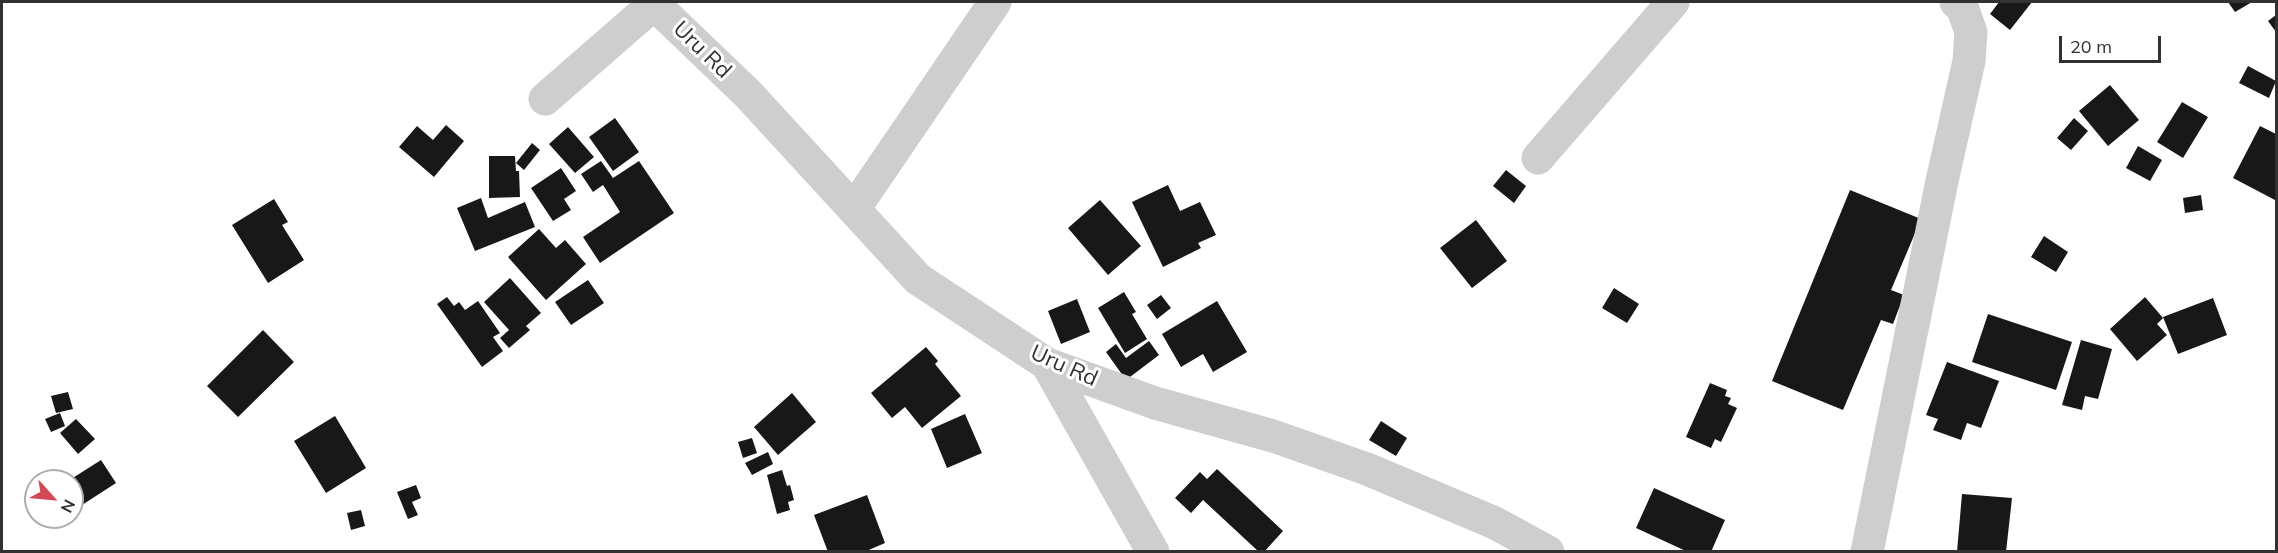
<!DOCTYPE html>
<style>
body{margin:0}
#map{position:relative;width:2278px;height:553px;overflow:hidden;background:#fff;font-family:Mulish,sans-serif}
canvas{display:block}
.frame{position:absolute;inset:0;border:3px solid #313131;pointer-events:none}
.north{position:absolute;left:24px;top:469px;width:60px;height:60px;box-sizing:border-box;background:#fff;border:2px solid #adadad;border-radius:50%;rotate:117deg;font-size:16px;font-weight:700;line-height:24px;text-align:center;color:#313131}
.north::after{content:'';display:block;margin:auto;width:21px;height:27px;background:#d24954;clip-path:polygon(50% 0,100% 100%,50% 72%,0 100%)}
.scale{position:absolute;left:2059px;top:36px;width:102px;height:27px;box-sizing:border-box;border:3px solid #313131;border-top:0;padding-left:8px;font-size:18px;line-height:21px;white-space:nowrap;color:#313131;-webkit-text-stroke:4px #fff;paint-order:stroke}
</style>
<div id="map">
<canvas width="2278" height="553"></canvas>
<div class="frame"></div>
<div class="north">N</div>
<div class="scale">20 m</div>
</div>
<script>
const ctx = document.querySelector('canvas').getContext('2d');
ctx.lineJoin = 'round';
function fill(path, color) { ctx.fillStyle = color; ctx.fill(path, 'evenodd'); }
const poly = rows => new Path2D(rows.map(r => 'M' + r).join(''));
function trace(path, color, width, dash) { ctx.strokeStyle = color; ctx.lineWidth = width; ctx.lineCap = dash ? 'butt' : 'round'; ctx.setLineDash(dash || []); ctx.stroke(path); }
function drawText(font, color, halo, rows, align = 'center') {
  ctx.font = font + ' Mulish,sans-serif'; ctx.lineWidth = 6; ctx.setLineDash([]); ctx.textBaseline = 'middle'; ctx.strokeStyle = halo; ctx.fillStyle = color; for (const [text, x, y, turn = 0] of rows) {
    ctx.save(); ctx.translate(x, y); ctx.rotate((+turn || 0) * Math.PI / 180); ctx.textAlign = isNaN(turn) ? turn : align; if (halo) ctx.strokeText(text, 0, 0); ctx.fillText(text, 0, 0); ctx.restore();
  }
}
const building = poly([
 [1999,2,2032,2,2010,30,1990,14],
 [2228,2,2252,2,2235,12],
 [2276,15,2276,32,2268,21],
 [2248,66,2276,81,2269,98,2239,83],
 [2110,85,2139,120,2108,146,2079,111],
 [2182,102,2208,117,2183,158,2157,142],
 [615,118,639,152,613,171,589,137],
 [2074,118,2088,131,2071,150,2057,138],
 [446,125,464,141,434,177,399,147,417,126,433,140],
 [2260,126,2276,134,2275,200,2233,178],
 [568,127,594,157,575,173,549,144],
 [532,143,540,150,524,170,516,163],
 [2138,146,2162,160,2150,181,2126,168],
 [489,156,515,156,516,171,519,171,520,197,489,198],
 [601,161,613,178,639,161,674,213,600,263,583,237,620,212,603,185,593,192,581,174],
 [561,168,576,191,564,199,571,210,553,221,531,188],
 [1506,170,1526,186,1514,203,1493,186],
 [1168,185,1180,211,1200,202,1216,235,1198,243,1201,248,1163,267,1132,202],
 [1850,190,1921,219,1891,290,1904,295,1893,324,1881,320,1843,410,1772,381],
 [2201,195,2203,210,2185,213,2183,198],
 [481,198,488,218,525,202,535,227,475,251,457,208],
 [274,199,288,222,282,225,304,260,268,283,232,225],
 [1100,200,1141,246,1108,275,1068,228],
 [1476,220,1507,261,1472,288,1440,248],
 [539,229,556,248,565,240,586,264,546,300,508,257],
 [2044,236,2068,252,2056,272,2031,257],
 [510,278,541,313,526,326,530,330,509,348,500,338,509,330,484,302],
 [588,280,604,303,571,325,555,302],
 [1614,288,1639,304,1627,323,1602,308],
 [1124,292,1136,312,1132,314,1147,339,1125,353,1098,308],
 [1161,295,1171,308,1157,319,1147,305],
 [447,297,454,306,459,302,465,310,478,301,500,333,493,337,503,351,482,367,437,304],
 [2145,297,2163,318,2157,324,2167,335,2137,361,2110,329],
 [2213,298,2227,335,2178,354,2163,317],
 [1077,299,1090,332,1061,344,1048,311],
 [1217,301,1247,352,1213,372,1203,354,1181,367,1162,334],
 [1988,314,2072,342,2056,390,1972,362],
 [263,330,294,362,238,417,207,386],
 [2081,340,2112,349,2098,399,2085,396,2082,410,2062,405],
 [1149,341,1159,355,1126,380,1106,352,1116,344,1126,358],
 [926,347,938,361,935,364,961,396,922,428,905,407,892,418,871,393],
 [1947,362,1999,381,1981,428,1967,423,1961,440,1933,430,1938,419,1926,415],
 [1710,383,1727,390,1725,396,1731,398,1728,404,1737,408,1721,442,1715,439,1711,448,1686,437],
 [68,392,73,409,56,413,51,396],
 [792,393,816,422,778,455,754,427],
 [60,413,65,426,51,432,45,419],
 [965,414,982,453,947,468,931,429],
 [335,416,366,468,326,493,294,441],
 [76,419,95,439,78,454,60,433],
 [1381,421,1407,438,1396,456,1369,440],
 [752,438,757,453,743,458,738,442],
 [768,452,773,464,752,475,745,463],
 [101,460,116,483,82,505,72,488,72,481,68,481],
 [1217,469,1283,531,1264,552,1259,552,1203,500,1191,513,1175,498,1200,472,1207,479],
 [782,470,787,486,790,485,794,500,788,502,790,510,777,514,767,475],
 [416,485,421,498,412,502,418,515,408,519,397,492],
 [1654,488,1725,520,1711,552,1688,552,1636,528],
 [1962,494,2012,498,2006,552,1957,552],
 [867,495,885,543,864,552,828,552,814,515],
 [361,510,365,526,351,530,347,513]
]);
const minor = poly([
 [652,2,748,94,918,279,1047,364,1155,403,1273,436,1367,469,1495,523,1548,552],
 [545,99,654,4],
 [1538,158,1673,2],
 [854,209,995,2],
 [1047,364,1153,552],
 [1867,552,1942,181,1969,61,1971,32,1962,7,1956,2]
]);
const streetNames = [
 ["Uru Rd",702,50,44],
 ["Uru Rd",1064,366,24]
];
fill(building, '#181818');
trace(minor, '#cecece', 33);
drawText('22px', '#313131', '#fff', streetNames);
</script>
